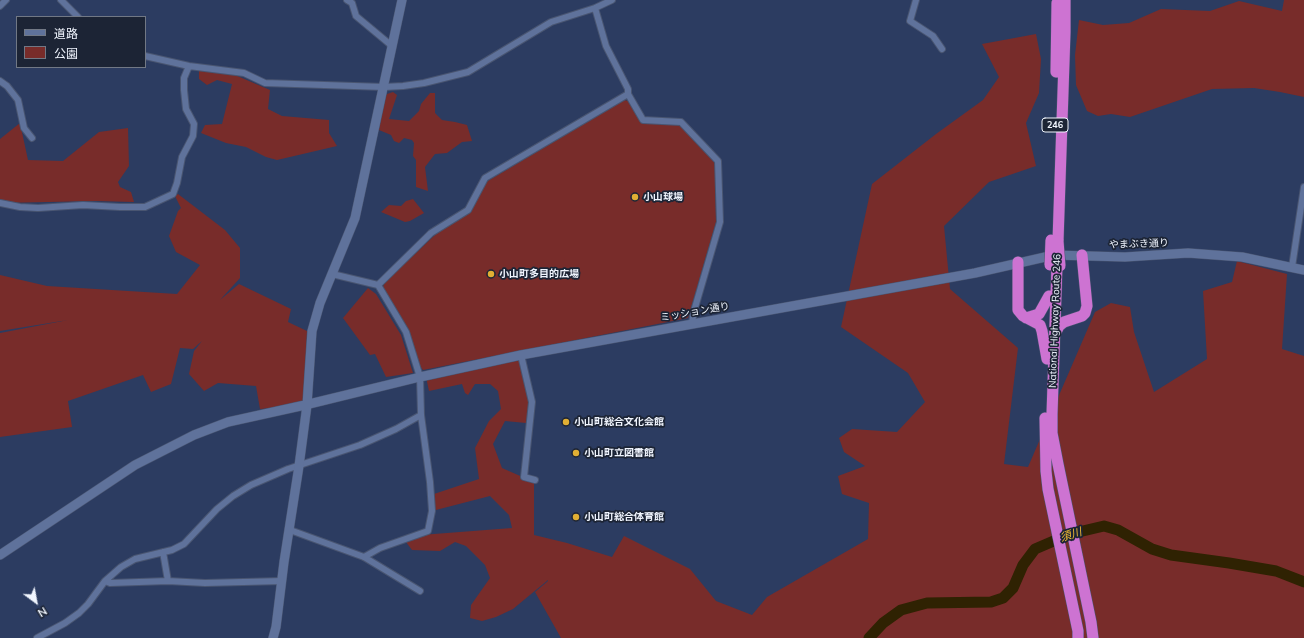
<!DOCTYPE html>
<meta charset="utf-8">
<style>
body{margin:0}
#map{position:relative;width:1304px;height:638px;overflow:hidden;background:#2c3c61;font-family:Mulish,"Noto Sans JP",sans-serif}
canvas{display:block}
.legend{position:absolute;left:16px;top:16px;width:130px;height:52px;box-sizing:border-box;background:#1c2435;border:1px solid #717885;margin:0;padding:5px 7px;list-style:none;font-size:12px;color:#f0f5fe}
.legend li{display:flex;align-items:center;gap:8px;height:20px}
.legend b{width:20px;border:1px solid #717885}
.north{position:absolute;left:16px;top:582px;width:40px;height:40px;-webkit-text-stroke:3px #1c2435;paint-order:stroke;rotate:148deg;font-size:11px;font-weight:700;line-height:16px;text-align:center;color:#f0f5fe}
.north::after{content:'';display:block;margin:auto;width:14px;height:18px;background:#f0f5fe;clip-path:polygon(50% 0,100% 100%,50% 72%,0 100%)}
</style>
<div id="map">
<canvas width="1304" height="638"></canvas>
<ul class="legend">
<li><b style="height:5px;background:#5f729b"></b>道路</li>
<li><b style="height:11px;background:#782c2a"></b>公園</li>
</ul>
<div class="north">N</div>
</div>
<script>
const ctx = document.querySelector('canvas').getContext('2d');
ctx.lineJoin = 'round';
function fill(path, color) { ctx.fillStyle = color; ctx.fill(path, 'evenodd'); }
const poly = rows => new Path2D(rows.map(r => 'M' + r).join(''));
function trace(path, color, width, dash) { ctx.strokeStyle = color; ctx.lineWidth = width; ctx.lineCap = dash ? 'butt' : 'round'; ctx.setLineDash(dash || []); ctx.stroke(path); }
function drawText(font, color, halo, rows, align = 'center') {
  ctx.font = font + ' Mulish,"Noto Sans JP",sans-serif'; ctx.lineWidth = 3.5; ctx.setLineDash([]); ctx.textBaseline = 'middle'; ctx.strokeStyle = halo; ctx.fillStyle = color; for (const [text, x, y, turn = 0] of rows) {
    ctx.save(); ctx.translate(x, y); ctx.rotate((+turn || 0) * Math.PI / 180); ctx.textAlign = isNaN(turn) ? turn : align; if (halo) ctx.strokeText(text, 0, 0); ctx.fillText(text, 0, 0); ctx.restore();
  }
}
const green = poly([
 [1284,0,1304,0,1304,97,1280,92,1254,88,1212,89,1130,117,1111,114,1098,116,1087,111,1076,85,1075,55,1079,20,1103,25,1129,23,1161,9,1210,11,1239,1,1282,11],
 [1036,34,1041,59,1039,93,1026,123,1036,166,989,182,944,226,950,289,1018,348,1004,464,1028,467,1095,312,1111,303,1130,307,1134,332,1154,392,1207,359,1203,291,1232,282,1237,261,1287,274,1282,349,1304,356,1304,638,561,638,535,592,548,581,548,580,513,609,496,617,482,621,470,618,471,605,490,578,485,565,466,546,455,542,440,551,412,550,406,542,421,535,512,528,509,515,490,496,432,511,431,495,479,479,475,448,489,421,501,409,498,391,490,384,475,384,468,395,465,393,462,384,429,391,426,377,522,357,533,392,526,423,505,421,493,444,502,468,534,482,534,535,567,543,612,557,624,536,690,569,716,601,752,615,767,597,868,539,869,503,842,494,838,476,865,466,844,452,839,438,852,429,897,432,925,402,908,373,841,327,872,184,936,134,983,100,999,77,982,44],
 [199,70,235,75,270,90,268,109,282,116,329,120,329,133,337,146,277,160,266,157,246,147,226,143,201,133,205,125,222,124,232,84,217,80,207,85,199,79],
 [393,92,397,95,389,119,409,121,419,111,421,104,430,93,435,93,435,113,442,120,455,122,467,125,472,141,462,142,447,153,435,154,425,167,428,191,416,187,416,160,413,156,414,143,412,140,404,138,399,143,394,141,391,135,379,130,384,99,387,94],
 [624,100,628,101,641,122,680,125,713,160,715,164,716,222,688,318,423,370,419,365,409,330,383,288,384,283,437,233,471,212,486,182],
 [20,123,28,160,63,161,99,132,128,128,129,166,118,182,120,187,131,192,134,202,96,201,0,203,0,139],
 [178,194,225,230,240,248,240,278,220,300,239,284,291,309,288,322,307,331,305,405,260,409,256,386,218,383,204,391,189,374,194,351,202,341,193,349,180,348,171,384,151,392,143,375,68,401,72,427,0,437,0,333,68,320,0,331,0,275,47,286,177,294,200,265,176,252,169,236,178,211,181,208,175,196],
 [413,199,424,213,410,221,405,222,381,212,389,205,401,206,406,201],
 [368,288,376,294,401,335,413,373,386,377,375,354,370,355,343,318]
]);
const river = poly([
 [869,638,883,623,901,610,927,603,991,602,1003,598,1013,588,1023,565,1035,549,1070,534,1104,526,1118,530,1152,549,1171,555,1229,563,1276,571,1304,582]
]);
const street = poly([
 [61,0,78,17],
 [347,0,352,3,356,16,392,46],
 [916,0,910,21,933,36,942,49],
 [0,6,6,0],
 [595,8,606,46,628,89,628,94,643,120,681,122,718,161,720,222,694,311,692,323],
 [145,56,189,66,244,73,265,83,384,87,403,86,424,83,468,72,551,22,595,8,612,0],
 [0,81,7,86,18,100,24,128,32,138],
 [0,203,20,207,38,208,83,205,120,207,145,207,173,194,177,183,182,157,193,136,194,124,186,109,184,90,184,78,189,66],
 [1292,267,1304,187],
 [332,274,378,285,406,332,420,377,421,415,430,482,432,511,428,531,380,548,364,557],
 [378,285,431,233,468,210,485,178,628,94],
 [521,355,532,402,524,477,535,480],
 [290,530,364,557,420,591],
 [163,552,168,581,205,583,282,581],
 [105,581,110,583,168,581],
 [37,638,65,623,79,613,88,604,105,581,121,567,135,559,172,550,184,544,217,509,233,496,251,485,288,469,360,445,396,429,421,415]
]);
const secondary = poly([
 [0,555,135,465,194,435,228,422,305,405,420,377,521,355,975,273,1054,255,1125,257,1188,253,1242,257,1304,270],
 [273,638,276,627,284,562,299,466,307,405,312,331,320,303,355,218,402,0]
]);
const highway = poly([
 [1056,72,1057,3],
 [1058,241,1065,32,1065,0],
 [1018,262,1018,310,1023,316,1040,325,1042,331,1047,359],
 [1057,265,1052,414,1052,433,1058,464,1091,622,1093,638],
 [1026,318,1039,314,1049,296],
 [1055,334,1059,326,1064,322,1082,316,1085,313,1087,306,1082,255],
 [1045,418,1046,471,1048,489,1078,631,1078,638]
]);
const highwayBridge = poly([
 [1058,241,1060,266],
 [1050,265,1051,240]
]);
const markers = [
 [635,197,4,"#e1af34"],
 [491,274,4,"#e1af34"],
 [566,422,4,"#e1af34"],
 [576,453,4,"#e1af34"],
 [576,517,4,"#e1af34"]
];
const shields = [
 [1055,125,26]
];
const shieldNames = [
 ["246",1055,125]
];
const poiNames = [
 ["小山球場",643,197],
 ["小山町多目的広場",499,274],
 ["小山町総合文化会館",574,422],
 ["小山町立図書館",584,453],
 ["小山町総合体育館",584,517]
];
const streetNames = [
 ["やまぶき通り",1139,244,-2],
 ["ミッション通り",695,312,-10],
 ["National Highway Route 246",1055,321,-88]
];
const waterNames = [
 ["須川",1071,535,-18]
];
fill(green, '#782c2a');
trace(river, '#2f2202', 11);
trace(street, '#495571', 8);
trace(secondary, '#495571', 10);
trace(highway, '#495571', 12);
trace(street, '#5f729b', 6);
trace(secondary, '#5f729b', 9);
trace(highway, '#cd73d2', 11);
trace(highwayBridge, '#495571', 12, []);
trace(highwayBridge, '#cd73d2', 11);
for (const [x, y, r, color] of markers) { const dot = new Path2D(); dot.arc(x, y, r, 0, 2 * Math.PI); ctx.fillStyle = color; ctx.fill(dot); trace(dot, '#1c2435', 1.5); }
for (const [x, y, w] of shields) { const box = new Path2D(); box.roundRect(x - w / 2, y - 7, w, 14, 3); ctx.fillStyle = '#1c2435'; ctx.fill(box); trace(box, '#f0f5fe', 1); }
drawText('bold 9px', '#f0f5fe', null, shieldNames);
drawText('bold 10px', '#f0f5fe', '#1c2435', poiNames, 'left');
drawText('10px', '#f0f5fe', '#1c2435', streetNames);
drawText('italic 11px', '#f4bd33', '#1c2435', waterNames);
</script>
